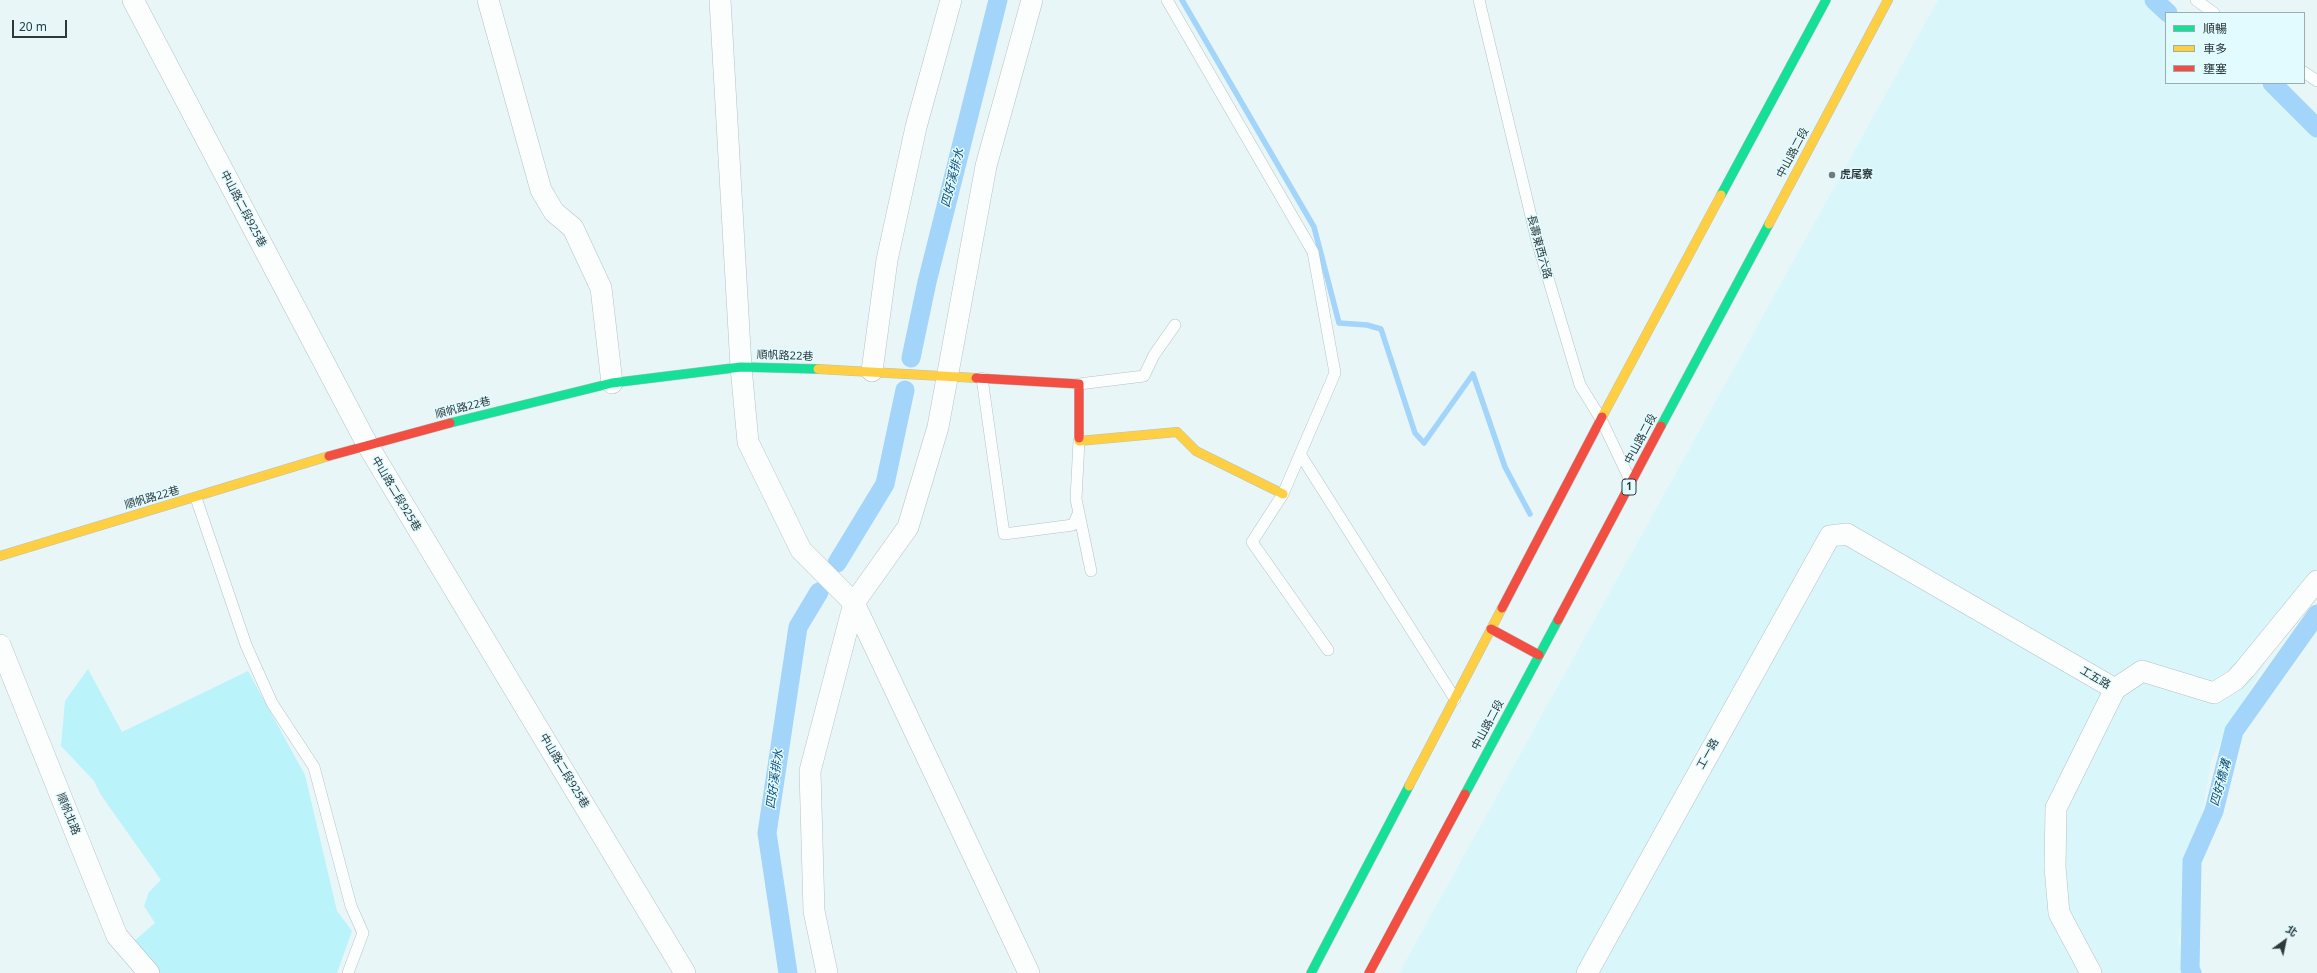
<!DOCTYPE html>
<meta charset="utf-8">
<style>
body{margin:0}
#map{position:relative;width:2317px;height:973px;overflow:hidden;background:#e8f6f8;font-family:"Noto Sans","Noto Sans TC",sans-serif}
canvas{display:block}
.legend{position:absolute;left:2165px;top:12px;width:140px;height:72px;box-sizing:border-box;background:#e1fbff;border:1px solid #99aeb1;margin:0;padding:5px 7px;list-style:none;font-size:12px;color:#2d3a3c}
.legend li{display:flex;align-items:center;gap:8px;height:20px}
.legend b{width:20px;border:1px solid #99aeb1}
.north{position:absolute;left:2265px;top:921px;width:40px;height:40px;-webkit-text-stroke:3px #e1fbff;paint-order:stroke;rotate:33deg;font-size:11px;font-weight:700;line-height:16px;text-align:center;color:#2d3a3c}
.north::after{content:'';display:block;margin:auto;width:14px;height:18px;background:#2d3a3c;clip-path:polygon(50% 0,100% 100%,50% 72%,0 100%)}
.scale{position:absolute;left:12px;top:20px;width:55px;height:18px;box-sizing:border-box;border:2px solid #2d3a3c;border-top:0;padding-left:5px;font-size:12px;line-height:14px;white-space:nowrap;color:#2d3a3c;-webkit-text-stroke:3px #e1fbff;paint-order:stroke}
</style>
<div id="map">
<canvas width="2317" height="973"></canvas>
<ul class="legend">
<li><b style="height:5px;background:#16e098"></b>順暢</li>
<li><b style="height:5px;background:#ffcf43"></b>車多</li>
<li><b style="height:5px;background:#f24e42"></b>壅塞</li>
</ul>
<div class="north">北</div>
<div class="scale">20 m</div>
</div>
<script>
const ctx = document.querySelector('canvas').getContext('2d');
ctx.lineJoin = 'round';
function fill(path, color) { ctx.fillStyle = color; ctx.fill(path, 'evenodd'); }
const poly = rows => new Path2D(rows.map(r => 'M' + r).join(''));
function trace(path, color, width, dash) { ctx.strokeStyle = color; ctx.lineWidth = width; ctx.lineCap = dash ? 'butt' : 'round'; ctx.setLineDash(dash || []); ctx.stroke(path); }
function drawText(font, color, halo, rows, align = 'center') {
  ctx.font = font + ' "Noto Sans","Noto Sans TC",sans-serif'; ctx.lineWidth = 3; ctx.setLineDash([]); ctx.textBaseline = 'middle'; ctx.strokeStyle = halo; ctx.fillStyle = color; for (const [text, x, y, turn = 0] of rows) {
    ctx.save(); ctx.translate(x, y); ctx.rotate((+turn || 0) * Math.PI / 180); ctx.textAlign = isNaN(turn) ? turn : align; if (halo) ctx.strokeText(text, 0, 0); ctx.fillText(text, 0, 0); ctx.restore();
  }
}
const built = poly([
 [1938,0,2146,0,2166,15,2166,83,2257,83,2317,128,2317,569,2212,758,2178,942,2194,973,1399,973]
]);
const green = poly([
 [88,669,122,732,248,671,305,775,337,911,352,931,337,973,156,973,133,942,155,923,144,906,149,892,161,880,101,795,94,781,61,746,65,701]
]);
const stream = poly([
 [1182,0,1314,227,1339,323,1367,325,1381,329,1415,433,1424,443,1473,374,1505,467,1530,514]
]);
const canal = poly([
 [2154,0,2168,13],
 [2272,83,2317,128],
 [911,358,927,282,998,0],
 [837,563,885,484,905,390],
 [788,973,767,833,798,627,819,592],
 [2192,973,2190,969,2192,861,2214,811,2234,731,2317,614]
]);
const lane = poly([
 [1167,0,1313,252,1335,373,1283,494,1252,542,1328,650],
 [1479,0,1537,241,1580,385,1601,419,1631,482],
 [2196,0,2214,13],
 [2304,72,2317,81],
 [982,378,1004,534,1073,525,1079,512],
 [1079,384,1144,376,1154,355,1175,325],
 [1079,441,1076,499,1091,571],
 [1300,454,1455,699],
 [196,498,246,645,272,703,314,767,351,906,363,933,348,973]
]);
const street = poly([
 [133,0,367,444,685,973],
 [488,0,541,190,554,212,573,228,601,288,612,383],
 [720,0,741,367,748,442,801,550,854,603,1029,973],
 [872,371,887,260,916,127,951,0],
 [0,645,117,936,149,973],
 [2115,689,2142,671,2214,693,2235,680,2245,669,2317,581],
 [827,973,814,911,810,771,854,603,908,527,938,427,986,166,1032,0],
 [1587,973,1830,536,1847,534,2115,689,2056,808,2055,867,2059,913,2091,973]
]);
const fast = poly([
 [1721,195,1826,0],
 [450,423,612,383,741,367,818,369],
 [1661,426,1769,224],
 [1465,794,1558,620],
 [1311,973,1409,786]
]);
const slow = poly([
 [1769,224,1888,0],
 [818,369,976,378],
 [1602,417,1721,195],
 [1079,438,1079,441,1177,432,1196,451,1283,494],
 [0,556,329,456],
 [1409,786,1502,608]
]);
const jam = poly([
 [976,378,1079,384,1079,438],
 [329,456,450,423],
 [1502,608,1602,417],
 [1558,620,1661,426],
 [1491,629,1539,655],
 [1369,973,1465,794]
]);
const markers = [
 [1832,175,4,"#6e7c7e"]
];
const shields = [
 [1629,487,14]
];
const shieldNames = [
 ["1",1629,487]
];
const streetNames = [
 ["中山路二段",1793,153,-62],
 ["中山路二段925巷",243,209,62],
 ["長壽東西六路",1539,247,75],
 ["順帆路22巷",785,356,2],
 ["順帆路22巷",463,408,-14],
 ["中山路二段",1641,439,-62],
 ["中山路二段925巷",396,494,59],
 ["順帆路22巷",152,498,-16],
 ["工五路",2095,678,30],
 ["中山路二段",1488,725,-62],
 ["工一路",1708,754,-61],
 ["中山路二段925巷",564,771,59],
 ["順帆北路",68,814,68]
];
const poiNames = [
 ["虎尾寮",1840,175]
];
const waterNames = [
 ["四好溪排水",953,178,-76],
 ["四好溪排水",775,779,-82],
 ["四好橋溝",2221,783,-75]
];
fill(built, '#d9f7fb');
fill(green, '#baf3fa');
trace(stream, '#a3d4f9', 5.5);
trace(canal, '#a3d4f9', 19);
trace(lane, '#b5c2c3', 12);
trace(street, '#b5c2c3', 22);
trace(fast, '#b5c2c3', 10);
trace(slow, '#b5c2c3', 10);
trace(jam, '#b5c2c3', 10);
trace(lane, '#fcfefe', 11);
trace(street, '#fcfefe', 21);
trace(fast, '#16e098', 9);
trace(slow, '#ffcf43', 9);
trace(jam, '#f24e42', 9);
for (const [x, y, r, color] of markers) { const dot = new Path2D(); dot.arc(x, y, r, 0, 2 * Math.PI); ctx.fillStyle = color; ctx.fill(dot); trace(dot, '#e1fbff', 1.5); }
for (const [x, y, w] of shields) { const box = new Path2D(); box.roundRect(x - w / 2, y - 8, w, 16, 3); ctx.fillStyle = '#e1fbff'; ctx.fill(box); trace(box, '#2d3a3c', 1); }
drawText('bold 10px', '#2d3a3c', null, shieldNames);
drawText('11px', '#2d3a3c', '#e1fbff', streetNames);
drawText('bold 11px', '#2d3a3c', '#e1fbff', poiNames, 'left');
drawText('italic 12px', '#0e4d77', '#e1fbff', waterNames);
</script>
